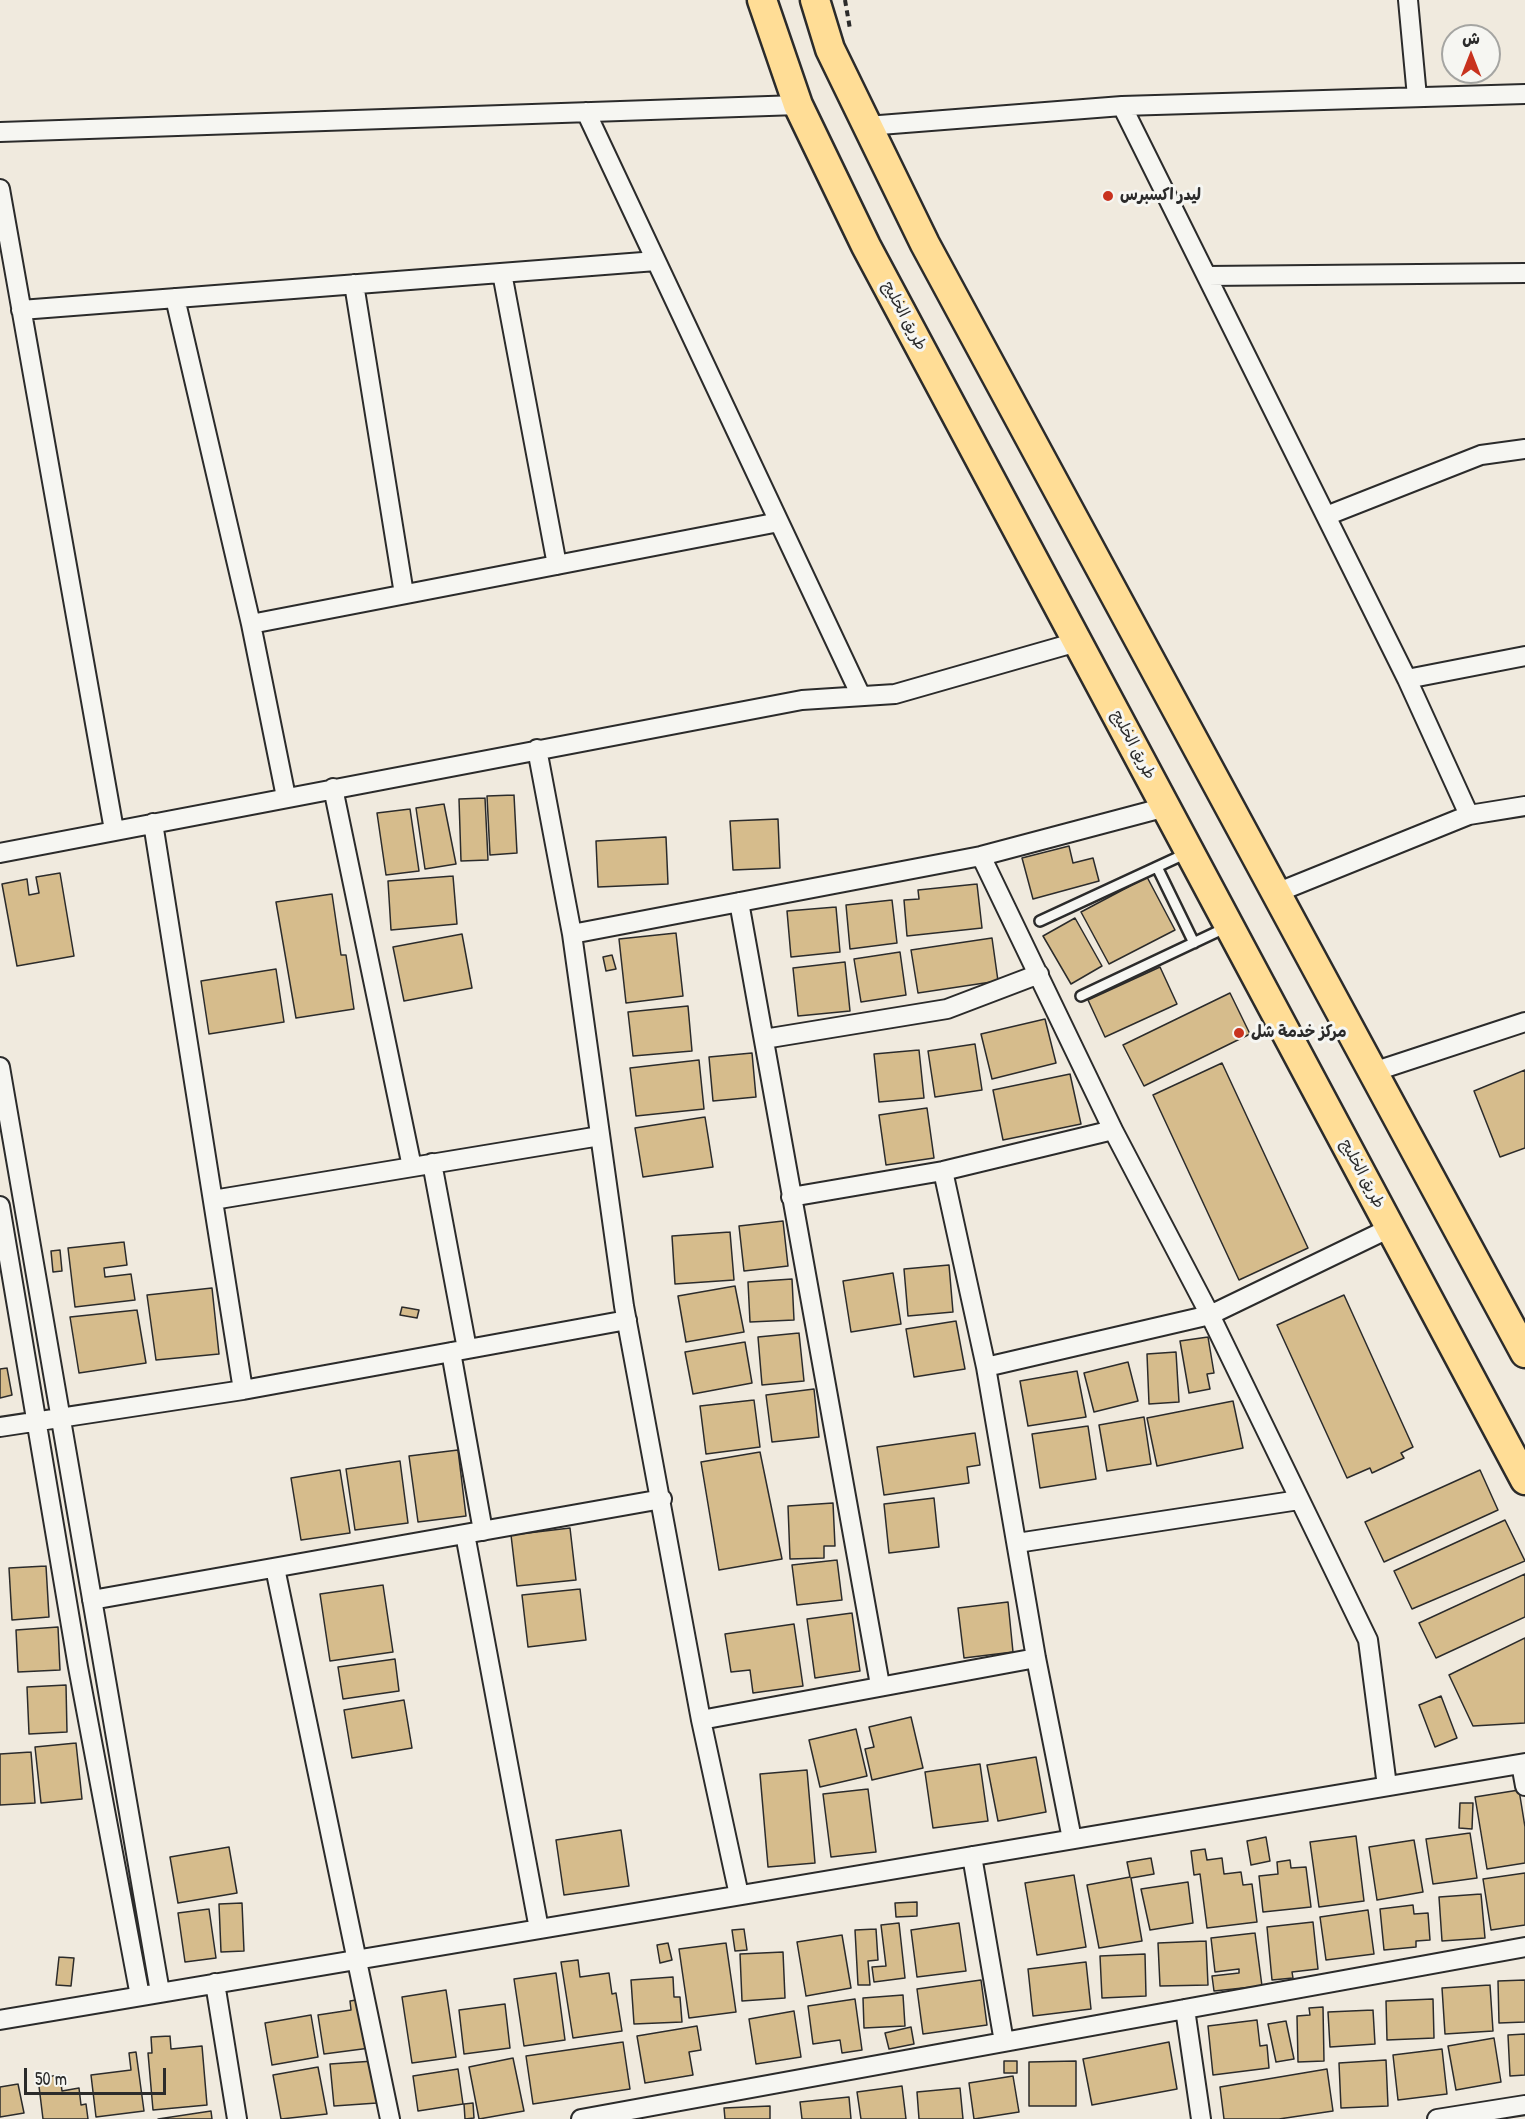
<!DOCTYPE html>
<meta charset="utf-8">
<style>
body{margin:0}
#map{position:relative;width:1525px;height:2119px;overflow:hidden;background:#f0eade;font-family:"Patrick Hand","Playpen Sans Arabic",sans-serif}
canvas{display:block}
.north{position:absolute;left:1441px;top:24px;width:60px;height:60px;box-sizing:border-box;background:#f6f6f2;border:2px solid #a5a5a2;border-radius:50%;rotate:0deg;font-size:16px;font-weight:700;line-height:24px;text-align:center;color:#2b2b2b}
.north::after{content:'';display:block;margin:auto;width:21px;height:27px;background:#c8321e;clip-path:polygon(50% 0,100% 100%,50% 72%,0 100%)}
.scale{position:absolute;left:24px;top:2068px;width:142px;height:27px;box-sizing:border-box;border:3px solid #2b2b2b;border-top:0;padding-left:8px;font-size:18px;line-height:21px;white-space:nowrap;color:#2b2b2b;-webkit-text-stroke:4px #f6f6f2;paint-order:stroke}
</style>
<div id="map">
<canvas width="1525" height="2119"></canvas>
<div class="north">ش</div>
<div class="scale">50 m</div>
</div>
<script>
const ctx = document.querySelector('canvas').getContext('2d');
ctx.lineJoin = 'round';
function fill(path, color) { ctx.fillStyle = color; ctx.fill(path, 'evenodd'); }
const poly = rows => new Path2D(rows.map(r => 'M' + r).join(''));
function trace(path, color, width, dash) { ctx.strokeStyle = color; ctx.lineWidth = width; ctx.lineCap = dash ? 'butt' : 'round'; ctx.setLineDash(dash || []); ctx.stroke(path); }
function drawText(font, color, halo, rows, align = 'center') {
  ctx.font = font + ' "Patrick Hand","Playpen Sans Arabic",sans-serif'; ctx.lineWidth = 6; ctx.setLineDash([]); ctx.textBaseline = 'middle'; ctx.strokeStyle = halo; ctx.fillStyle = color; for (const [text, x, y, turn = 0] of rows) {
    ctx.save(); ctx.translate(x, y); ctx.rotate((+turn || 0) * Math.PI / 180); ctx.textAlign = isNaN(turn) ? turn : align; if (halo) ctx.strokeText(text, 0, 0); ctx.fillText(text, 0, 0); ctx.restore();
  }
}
const building = poly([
 [514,795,517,853,490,855,487,796,514,795],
 [485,798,488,860,461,861,459,799,485,798],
 [444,804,456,864,425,869,416,808,444,804],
 [410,809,419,871,386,875,377,813,410,809],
 [778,819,780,868,733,870,730,821,778,819],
 [666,837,668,884,598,887,596,841,666,837],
 [1069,846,1073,863,1093,858,1099,881,1033,899,1022,858,1069,846],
 [60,873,74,956,17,966,2,884,27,879,29,895,39,893,36,877,60,873],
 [453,876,457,924,391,930,388,881,453,876],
 [1147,877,1175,930,1109,964,1081,912,1147,877],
 [977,884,982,928,907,936,904,900,919,899,918,890,977,884],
 [332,894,341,955,346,955,354,1009,296,1018,276,902,332,894],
 [892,900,897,943,850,949,846,905,892,900],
 [836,907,840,952,791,957,787,911,836,907],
 [1075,918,1102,966,1071,984,1043,936,1075,918],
 [676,933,683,996,626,1003,619,939,676,933],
 [462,934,472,988,404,1001,393,947,462,934],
 [992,938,998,981,918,993,911,950,992,938],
 [900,952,906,995,861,1002,854,959,900,952],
 [612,955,616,969,606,971,603,957,612,955],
 [845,962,850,1011,798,1016,793,968,845,962],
 [1160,967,1177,1004,1105,1037,1088,1000,1160,967],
 [276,969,284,1022,209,1034,201,981,276,969],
 [1230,993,1250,1034,1144,1086,1123,1045,1230,993],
 [688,1006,692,1051,633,1056,628,1012,688,1006],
 [1045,1019,1056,1063,992,1079,981,1034,1045,1019],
 [975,1044,982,1090,935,1097,928,1051,975,1044],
 [919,1050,924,1098,879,1102,874,1054,919,1050],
 [752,1053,756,1097,713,1101,709,1057,752,1053],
 [699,1060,704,1109,636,1116,630,1068,699,1060],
 [1222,1063,1308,1248,1239,1280,1153,1095,1222,1063],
 [1525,1070,1525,1148,1500,1157,1474,1091,1525,1070],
 [1070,1074,1081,1124,1003,1140,993,1090,1070,1074],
 [927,1108,934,1158,886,1165,879,1115,927,1108],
 [705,1117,713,1167,643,1177,635,1128,705,1117],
 [783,1221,788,1266,744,1271,739,1226,783,1221],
 [730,1232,734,1280,675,1284,672,1236,730,1232],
 [124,1242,127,1265,104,1268,105,1277,131,1274,135,1300,75,1307,68,1248,124,1242],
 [60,1250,62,1271,53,1272,51,1251,60,1250],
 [949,1265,953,1312,908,1316,904,1269,949,1265],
 [893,1273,901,1324,851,1332,843,1281,893,1273],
 [792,1279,794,1320,750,1322,748,1282,792,1279],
 [735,1286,744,1332,686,1342,678,1296,735,1286],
 [212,1288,219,1354,156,1360,147,1295,212,1288],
 [1344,1295,1413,1447,1401,1453,1404,1458,1372,1473,1370,1468,1347,1478,1277,1325,1344,1295],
 [402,1307,419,1310,417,1318,400,1315,402,1307],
 [137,1310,146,1363,79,1373,70,1317,137,1310],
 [956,1321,965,1369,914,1377,906,1329,956,1321],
 [799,1333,804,1381,762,1385,758,1337,799,1333],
 [1208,1337,1214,1373,1207,1374,1210,1389,1189,1393,1180,1341,1208,1337],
 [745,1342,752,1383,693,1394,685,1352,745,1342],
 [1176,1352,1179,1402,1149,1404,1147,1354,1176,1352],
 [1128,1362,1138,1401,1094,1412,1084,1373,1128,1362],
 [7,1368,12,1395,0,1398,0,1369,7,1368],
 [1077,1371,1086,1417,1028,1426,1020,1381,1077,1371],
 [814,1389,819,1437,772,1442,766,1395,814,1389],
 [754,1400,760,1447,706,1454,700,1406,754,1400],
 [1233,1401,1243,1448,1157,1466,1147,1418,1233,1401],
 [1144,1417,1151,1464,1107,1471,1099,1425,1144,1417],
 [1088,1426,1096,1479,1040,1488,1032,1434,1088,1426],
 [975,1433,980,1465,967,1467,969,1483,884,1495,877,1447,975,1433],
 [458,1450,466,1516,418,1522,409,1456,458,1450],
 [760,1452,782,1559,719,1570,701,1462,760,1452],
 [400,1461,408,1523,355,1530,346,1469,400,1461],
 [340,1470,350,1533,301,1540,291,1478,340,1470],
 [1480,1470,1498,1510,1384,1562,1365,1522,1480,1470],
 [934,1498,939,1547,889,1553,884,1504,934,1498],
 [833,1503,835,1546,824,1546,824,1558,790,1559,788,1506,833,1503],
 [1505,1520,1525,1561,1412,1609,1394,1571,1505,1520],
 [570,1528,576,1580,517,1586,511,1535,570,1528],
 [837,1560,842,1600,797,1605,792,1565,837,1560],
 [46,1566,49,1617,12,1620,9,1568,46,1566],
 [1525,1574,1525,1617,1436,1658,1419,1623,1525,1574],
 [383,1585,393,1652,330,1661,320,1594,383,1585],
 [580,1589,586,1640,528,1647,522,1595,580,1589],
 [1008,1602,1013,1652,964,1658,958,1608,1008,1602],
 [852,1613,860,1671,815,1678,807,1619,852,1613],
 [794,1624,803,1686,753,1693,750,1670,731,1672,725,1634,794,1624],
 [58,1627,60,1670,18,1672,16,1630,58,1627],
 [1525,1638,1525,1723,1473,1726,1449,1675,1525,1638],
 [395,1659,399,1691,343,1699,338,1667,395,1659],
 [66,1685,67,1732,29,1734,27,1687,66,1685],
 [1441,1696,1457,1738,1435,1747,1419,1705,1441,1696],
 [404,1700,412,1748,352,1758,344,1710,404,1700],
 [911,1717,923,1768,872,1780,865,1749,874,1747,869,1727,911,1717],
 [856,1729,867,1776,820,1787,809,1740,856,1729],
 [76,1743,82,1799,41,1803,35,1747,76,1743],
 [31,1752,35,1803,0,1805,0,1754,31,1752],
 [1036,1757,1046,1812,998,1821,987,1765,1036,1757],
 [980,1764,988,1821,933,1828,925,1772,980,1764],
 [807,1770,815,1863,768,1867,760,1774,807,1770],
 [868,1789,876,1852,831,1857,823,1794,868,1789],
 [1519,1790,1525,1827,1525,1863,1487,1869,1475,1797,1519,1790],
 [1460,1803,1473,1803,1472,1829,1459,1828,1460,1803],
 [621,1830,629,1886,564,1895,556,1840,621,1830],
 [1470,1833,1477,1878,1433,1884,1426,1839,1470,1833],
 [1356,1836,1364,1901,1319,1907,1310,1842,1356,1836],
 [1266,1837,1270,1861,1251,1865,1247,1841,1266,1837],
 [1414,1840,1423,1892,1377,1900,1369,1847,1414,1840],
 [229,1847,237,1893,178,1903,170,1857,229,1847],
 [1205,1849,1207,1860,1222,1858,1224,1874,1241,1872,1243,1885,1252,1884,1257,1922,1207,1928,1200,1874,1194,1875,1191,1851,1205,1849],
 [1151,1858,1154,1874,1131,1878,1142,1941,1099,1948,1087,1885,1130,1877,1127,1862,1151,1858],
 [1290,1860,1291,1868,1306,1867,1311,1907,1263,1912,1259,1876,1278,1874,1277,1862,1290,1860],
 [1525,1873,1525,1925,1491,1930,1483,1879,1525,1873],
 [1074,1875,1086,1947,1037,1955,1025,1883,1074,1875],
 [1188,1882,1193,1923,1150,1930,1141,1889,1188,1882],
 [1481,1894,1485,1938,1442,1941,1439,1897,1481,1894],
 [917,1902,917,1916,896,1917,895,1903,917,1902],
 [242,1903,244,1951,221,1952,219,1904,242,1903],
 [1413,1905,1414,1914,1428,1913,1430,1940,1416,1941,1416,1947,1384,1950,1380,1909,1413,1905],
 [209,1909,216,1958,185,1962,178,1913,209,1909],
 [1368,1910,1374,1954,1326,1960,1320,1917,1368,1910],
 [1313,1922,1318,1969,1292,1972,1293,1978,1272,1980,1267,1927,1313,1922],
 [899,1923,905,1978,874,1982,872,1967,886,1966,881,1925,899,1923],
 [959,1923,966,1971,917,1977,911,1930,959,1923],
 [744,1929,747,1950,735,1951,732,1930,744,1929],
 [876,1929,878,1960,868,1961,870,1985,858,1985,855,1930,876,1929],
 [1255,1933,1262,1986,1214,1991,1212,1976,1239,1973,1239,1969,1215,1972,1211,1938,1255,1933],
 [842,1935,851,1988,806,1996,797,1942,842,1935],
 [1206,1941,1208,1985,1160,1986,1158,1943,1206,1941],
 [668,1943,672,1960,660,1963,657,1945,668,1943],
 [726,1943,736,2012,689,2018,679,1949,726,1943],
 [783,1952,785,1998,742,2001,740,1954,783,1952],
 [1145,1954,1146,1996,1102,1998,1100,1956,1145,1954],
 [59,1957,74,1958,71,1986,56,1985,59,1957],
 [578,1960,580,1977,609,1973,612,1994,616,1993,622,2031,573,2038,561,1962,578,1960],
 [1086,1962,1091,2009,1033,2016,1028,1969,1086,1962],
 [556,1973,565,2040,524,2046,514,1979,556,1973],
 [673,1977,674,1997,680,1997,682,2022,634,2024,631,1980,673,1977],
 [981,1980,987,2025,923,2034,917,1989,981,1980],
 [1525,1980,1525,2022,1499,2023,1498,1981,1525,1980],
 [1490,1985,1493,2031,1445,2034,1442,1988,1490,1985],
 [446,1990,456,2057,412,2063,402,1997,446,1990],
 [903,1995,905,2026,864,2028,863,1998,903,1995],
 [362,1999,370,2048,324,2054,318,2015,351,2010,350,2001,362,1999],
 [855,1999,862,2050,842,2053,840,2040,813,2044,808,2006,855,1999],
 [1433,1999,1434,2038,1387,2040,1386,2001,1433,1999],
 [505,2004,510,2048,464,2054,459,2010,505,2004],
 [1323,2007,1324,2061,1298,2062,1297,2016,1310,2015,1309,2008,1323,2007],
 [1373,2010,1375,2044,1330,2047,1328,2012,1373,2010],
 [794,2011,801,2057,756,2064,749,2019,794,2011],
 [311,2015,318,2057,272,2065,265,2023,311,2015],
 [1257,2020,1260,2046,1267,2045,1269,2068,1213,2075,1208,2026,1257,2020],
 [1286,2021,1294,2059,1276,2062,1268,2024,1286,2021],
 [697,2026,701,2050,689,2052,693,2075,645,2083,637,2036,697,2026],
 [911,2027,914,2044,889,2049,885,2033,911,2027],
 [1525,2034,1525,2075,1510,2076,1508,2035,1525,2034],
 [170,2036,171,2049,202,2046,207,2105,153,2110,148,2053,152,2053,151,2037,170,2036],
 [1494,2038,1501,2082,1456,2090,1448,2046,1494,2038],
 [623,2042,630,2089,533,2104,526,2056,623,2042],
 [1169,2042,1177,2089,1092,2105,1083,2059,1169,2042],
 [1442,2049,1447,2094,1398,2100,1393,2055,1442,2049],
 [136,2052,144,2111,96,2117,91,2075,131,2070,129,2053,136,2052],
 [513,2058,524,2111,479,2119,469,2067,513,2058],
 [1386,2060,1388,2106,1341,2108,1339,2063,1386,2060],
 [374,2061,377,2103,334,2106,330,2064,374,2061],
 [1004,2061,1017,2061,1017,2073,1004,2073,1004,2061],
 [1076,2061,1076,2106,1029,2106,1029,2062,1076,2061],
 [318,2067,327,2114,281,2119,273,2075,318,2067],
 [458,2069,463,2104,418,2111,413,2076,458,2069],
 [1327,2069,1333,2111,1279,2119,1224,2119,1220,2087,1327,2069],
 [60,2075,62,2091,79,2088,81,2105,86,2104,88,2119,43,2119,38,2078,60,2075],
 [1013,2076,1019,2112,974,2119,969,2083,1013,2076],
 [18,2084,24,2113,0,2117,0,2087,18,2084],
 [902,2086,906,2119,861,2119,857,2092,902,2086],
 [960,2088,963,2119,919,2119,917,2092,960,2088],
 [849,2097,851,2119,802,2119,800,2102,849,2097],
 [473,2103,474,2118,465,2119,464,2104,473,2103],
 [770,2106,770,2119,725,2119,724,2108,770,2106],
 [211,2111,212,2119,158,2119,211,2111]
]);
const path = poly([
 [845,0,850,29]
]);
const lane = poly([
 [1157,867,1194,943],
 [1040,921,1187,853],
 [1081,996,1225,928]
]);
const street = poly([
 [1408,0,1417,97],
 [1122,106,1407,679,1469,815],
 [586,112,861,696],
 [867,126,1122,106,1525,94],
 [0,132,798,105],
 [0,189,114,830],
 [502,273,557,565],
 [1207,276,1525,273],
 [354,284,404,594],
 [175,298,251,624,286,797],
 [21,310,656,261],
 [1326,516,1481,455,1525,449],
 [251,624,779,522],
 [1407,679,1525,656],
 [537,749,572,934,624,1306,701,1720,739,1895],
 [333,788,412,1167],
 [153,823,243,1390,627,1320],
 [0,853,802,700,895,694,1077,642],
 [981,856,1113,1130,1210,1315,1368,1640,1387,1786],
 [1276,893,1469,815,1525,806],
 [739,902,880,1685],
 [572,934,981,856,1166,807],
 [764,1039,947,1009,1039,974],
 [0,1067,160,1992],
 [1373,1072,1525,1022],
 [432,1163,467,1349],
 [943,1171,986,1367,1036,1658,1072,1839],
 [791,1197,943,1171,1113,1130],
 [213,1200,600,1136],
 [0,1206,78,1667,140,1996],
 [451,1352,483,1531],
 [986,1367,1210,1315,1390,1228],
 [0,1427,243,1390],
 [465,1534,539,1929],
 [1017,1543,1299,1500],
 [275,1568,390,2119],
 [92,1600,662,1499],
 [701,1720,1036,1658],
 [1521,1764,1525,1786],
 [972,1856,1004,2042],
 [215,1983,237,2119],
 [1185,2009,1201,2119],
 [0,2020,1525,1763],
 [581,2119,1525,1947],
 [1437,2119,1525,2105]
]);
const primary = poly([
 [762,0,798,105,866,246,1525,1480],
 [815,0,830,49,925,244,1525,1353]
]);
const markers = [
 [1108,196,6,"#c8321e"],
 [1239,1033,6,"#c8321e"]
];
const poiNames = [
 ["ليدر اكسبرس",1120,196],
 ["مركز خدمة شل",1251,1033]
];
const streetNames = [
 ["طريق الخليج",904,316,62],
 ["طريق الخليج",1133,745,62],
 ["طريق الخليج",1362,1174,62]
];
fill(building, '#d6bc8c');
trace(building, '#2b2b2b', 1.5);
trace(lane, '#2b2b2b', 14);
trace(street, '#2b2b2b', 22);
trace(primary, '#2b2b2b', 33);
trace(path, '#2b2b2b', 4, [6, 4.5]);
trace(lane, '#f6f6f2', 9);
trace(street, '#f6f6f2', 18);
trace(primary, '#ffdd96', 28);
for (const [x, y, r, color] of markers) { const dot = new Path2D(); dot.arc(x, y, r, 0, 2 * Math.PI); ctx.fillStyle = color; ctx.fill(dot); trace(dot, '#f6f6f2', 2); }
drawText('bold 16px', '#2b2b2b', '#f6f6f2', poiNames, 'left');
drawText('16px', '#2b2b2b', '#f6f6f2', streetNames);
</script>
